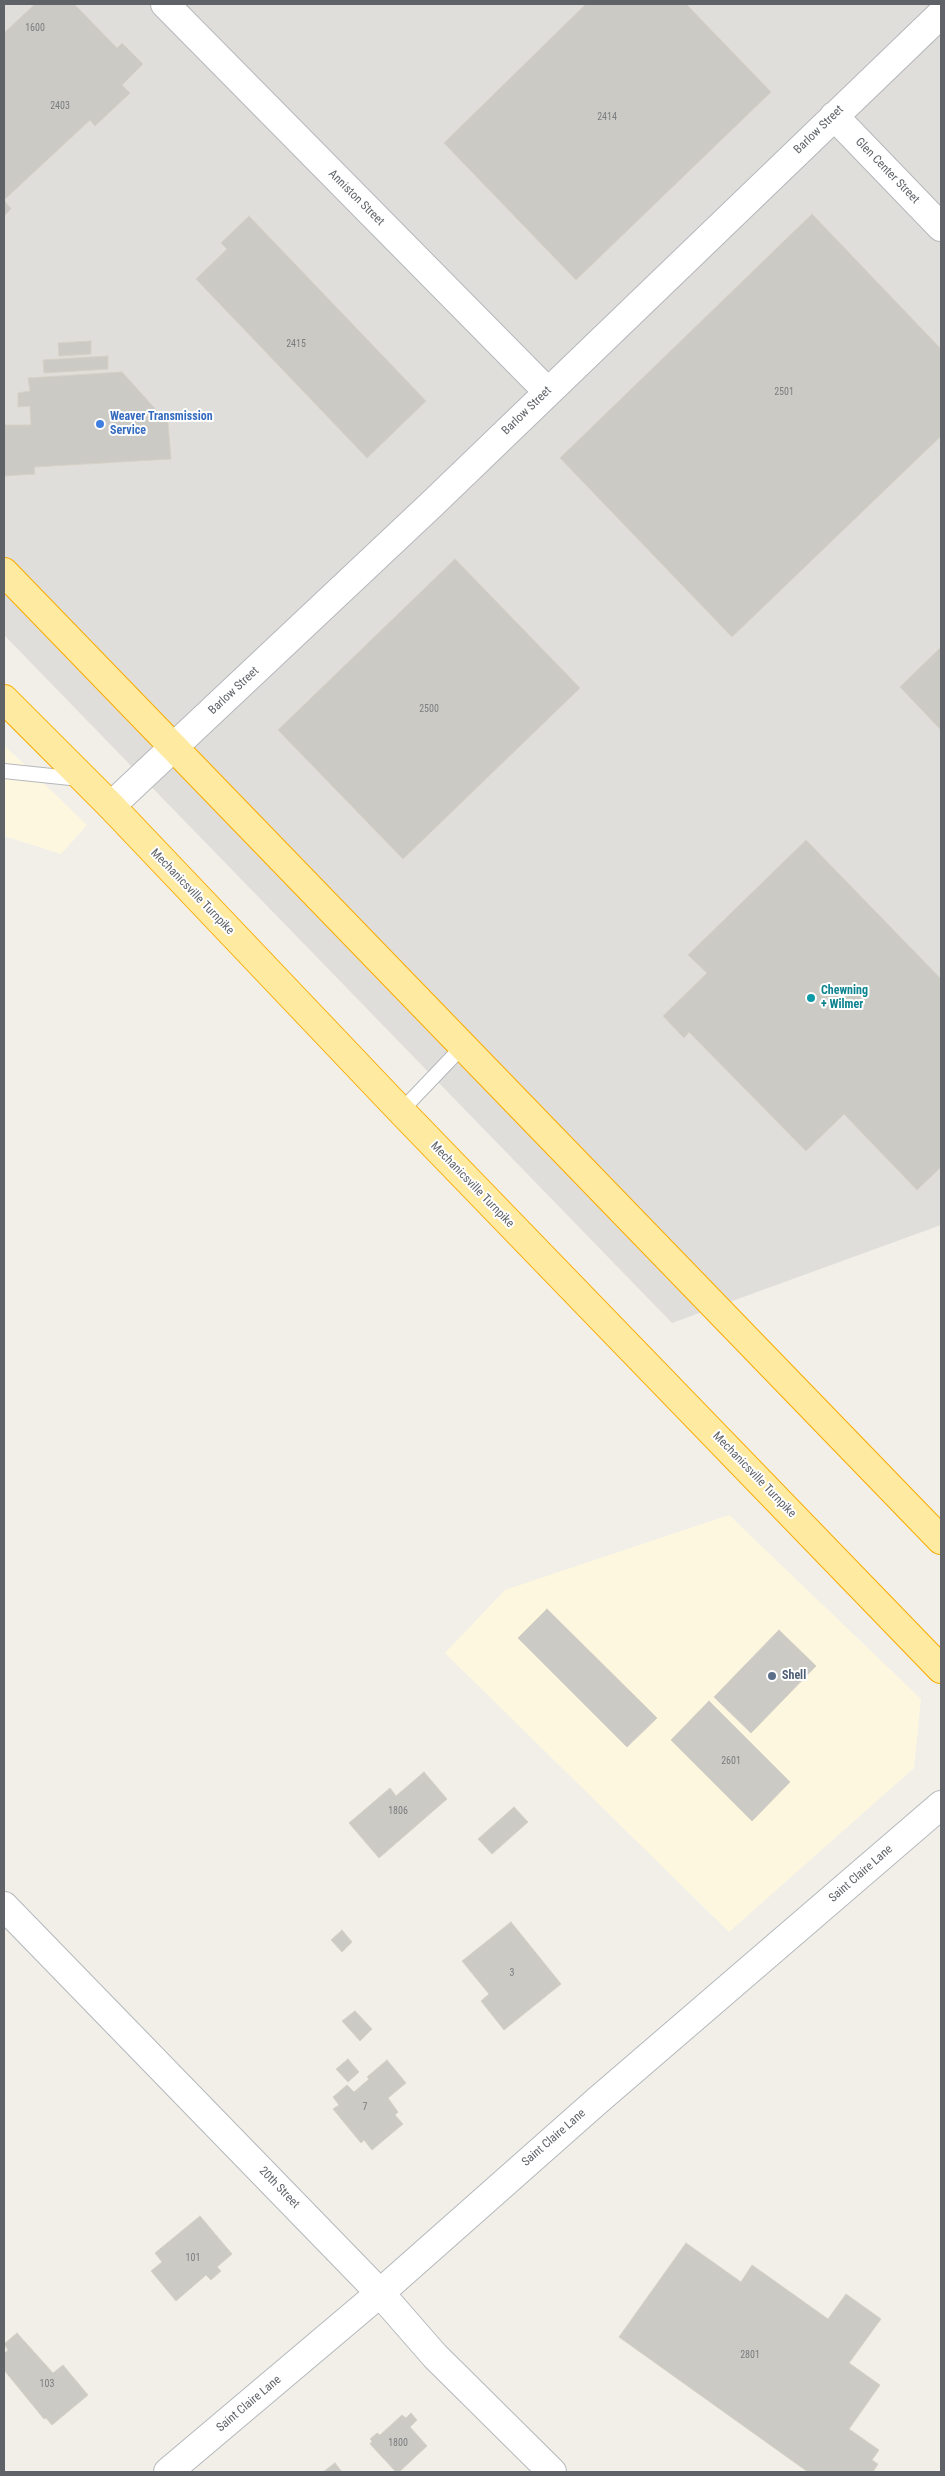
<!DOCTYPE html>
<style>
body{margin:0}
#map{position:relative;width:945px;height:2476px;overflow:hidden;background:#f1efe8;font-family:"Roboto Condensed",sans-serif}
canvas{display:block}
.frame{position:absolute;inset:0;border:5px solid #5f6368;pointer-events:none}
</style>
<div id="map">
<canvas width="945" height="2476"></canvas>
<div class="frame"></div>
</div>
<script>
const ctx = document.querySelector('canvas').getContext('2d');
ctx.lineJoin = 'round';
function fill(path, color) { ctx.fillStyle = color; ctx.fill(path, 'evenodd'); }
const poly = rows => new Path2D(rows.map(r => 'M' + r).join(''));
function trace(path, color, width, dash) { ctx.strokeStyle = color; ctx.lineWidth = width; ctx.lineCap = dash ? 'butt' : 'round'; ctx.setLineDash(dash || []); ctx.stroke(path); }
function drawText(font, color, halo, rows, align = 'center') {
  ctx.font = font + ' "Roboto Condensed",sans-serif'; ctx.lineWidth = 4; ctx.setLineDash([]); ctx.textBaseline = 'middle'; ctx.strokeStyle = halo; ctx.fillStyle = color; for (const [text, x, y, turn = 0] of rows) {
    ctx.save(); ctx.translate(x, y); ctx.rotate((+turn || 0) * Math.PI / 180); ctx.textAlign = isNaN(turn) ? turn : align; if (halo) ctx.strokeText(text, 0, 0); ctx.fillText(text, 0, 0); ctx.restore();
  }
}
const commercial = poly([
 [4,745,87,825,61,854,4,836],
 [729,1515,921,1699,914,1768,729,1932,445,1653,505,1590]
]);
const industrial = poly([
 [4,4,941,4,941,1225,672,1323,4,635]
]);
const building = poly([
 [35,4,74,4,117,48,122,43,143,64,122,85,130,93,95,126,90,120,4,200,11,209,4,216,4,33,35,4],
 [586,4,686,4,771,92,576,280,444,143,586,4],
 [812,214,941,349,941,436,732,637,560,458,812,214],
 [249,216,426,401,367,458,196,279,227,249,221,243,249,216],
 [91,341,91,354,59,356,58,343,91,341],
 [108,356,108,369,44,373,43,360,108,356],
 [122,372,168,423,171,459,34,467,35,474,4,476,4,425,31,425,30,406,18,407,18,393,30,391,28,378,122,372],
 [455,559,580,688,403,859,278,730,455,559],
 [941,647,941,730,900,687,941,647],
 [806,840,941,979,941,1167,917,1190,844,1114,806,1151,689,1032,684,1038,663,1016,707,973,688,955,806,840],
 [547,1609,657,1718,627,1747,518,1638,547,1609],
 [779,1630,816,1666,751,1733,714,1697,779,1630],
 [709,1701,790,1782,752,1821,671,1740,709,1701],
 [424,1772,447,1799,379,1858,349,1823,390,1788,396,1796,424,1772],
 [514,1807,528,1822,492,1854,478,1839,514,1807],
 [511,1922,561,1984,504,2030,481,2001,489,1994,462,1961,511,1922],
 [342,1930,352,1942,342,1952,331,1940,342,1930],
 [355,2011,372,2029,360,2041,342,2021,355,2011],
 [348,2059,359,2072,348,2082,336,2069,348,2059],
 [387,2060,406,2083,388,2098,398,2112,395,2115,403,2124,372,2150,364,2140,361,2143,333,2109,339,2105,333,2097,347,2085,354,2092,369,2079,367,2077,387,2060],
 [200,2216,232,2254,217,2267,221,2271,211,2280,206,2275,176,2301,151,2271,162,2262,155,2253,200,2216],
 [686,2243,741,2282,752,2265,828,2319,846,2294,881,2319,849,2363,880,2385,849,2429,879,2450,872,2460,878,2464,873,2472,808,2472,619,2337,686,2243],
 [17,2333,53,2373,63,2365,88,2395,52,2425,46,2418,44,2419,4,2370,4,2354,8,2350,4,2344,17,2333],
 [411,2413,417,2420,410,2427,427,2446,399,2472,396,2472,370,2444,372,2441,370,2439,377,2433,380,2435,402,2415,406,2418,411,2413],
 [335,2463,342,2472,323,2472,335,2463]
]);
const service = poly([
 [4,771,80,779],
 [401,1111,463,1046]
]);
const minor = poly([
 [165,4,547,391],
 [834,116,941,227],
 [111,806,432,504,941,14],
 [4,1906,380,2293,435,2356,552,2472],
 [168,2472,380,2293,597,2101,941,1805]
]);
const trunk = poly([
 [4,572,941,1540],
 [4,699,111,806,401,1111,941,1669]
]);
const markers = [
 [100,424,5,"#3f7fe0"],
 [811,998,5,"#0f9aa8"],
 [772,1676,5,"#5c6f8a"]
];
const numberNames = [
 ["1600",35,28],
 ["2403",60,106],
 ["2414",607,117],
 ["2415",296,344],
 ["2501",784,392],
 ["2500",429,709],
 ["2601",731,1761],
 ["1806",398,1811],
 ["3",512,1973],
 ["7",365,2107],
 ["101",193,2258],
 ["2801",750,2355],
 ["103",47,2384],
 ["1800",398,2443]
];
const streetNames = [
 ["Barlow Street",819,130,-44],
 ["Glen Center Street",887,171,46],
 ["Anniston Street",356,198,45],
 ["Barlow Street",527,411,-44],
 ["Barlow Street",234,691,-43],
 ["Mechanicsville Turnpike",192,892,46],
 ["Mechanicsville Turnpike",472,1185,46],
 ["Mechanicsville Turnpike",754,1475,46],
 ["Saint Claire Lane",861,1874,-41],
 ["Saint Claire Lane",554,2138,-41],
 ["20th Street",279,2188,46],
 ["Saint Claire Lane",249,2404,-40]
];
const shopNames = [
 ["Weaver Transmission",110,417],
 ["Service",110,431]
];
const cultureNames = [
 ["Chewning",821,991],
 ["+ Wilmer",821,1005]
];
const serviceNames = [
 ["Shell",782,1676]
];
fill(commercial, '#fef7e0');
fill(industrial, '#e0deda');
fill(building, '#cccac5');
trace(building, '#d6d1c6', 1);
trace(service, '#b5b8bc', 16);
trace(minor, '#b5b8bc', 30);
trace(trunk, '#f9ab00', 30);
trace(service, '#fff', 14);
trace(minor, '#fff', 28);
trace(trunk, '#feeaa1', 28);
for (const [x, y, r, color] of markers) { const dot = new Path2D(); dot.arc(x, y, r, 0, 2 * Math.PI); ctx.fillStyle = color; ctx.fill(dot); trace(dot, '#fff', 2); }
drawText('10px', '#7a7d7f', null, numberNames);
drawText('12px', '#5f6368', '#fff', streetNames);
drawText('bold 12px', '#366cbe', '#fff', shopNames, 'left');
drawText('bold 12px', '#0d838f', '#fff', cultureNames, 'left');
drawText('bold 12px', '#4e5e75', '#fff', serviceNames, 'left');
</script>
